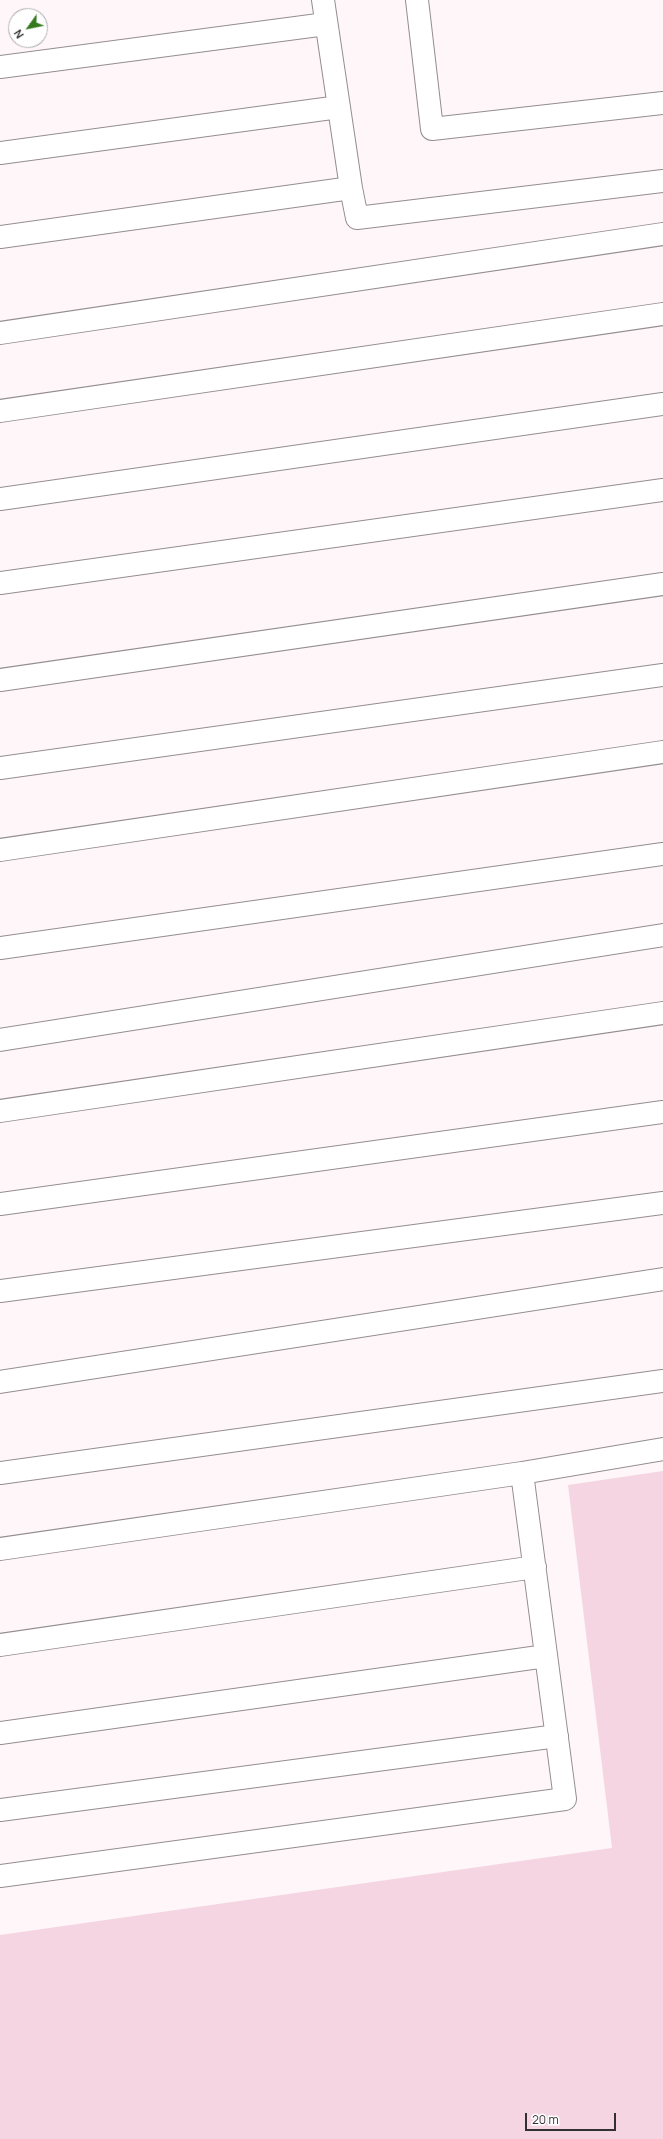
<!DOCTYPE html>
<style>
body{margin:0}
#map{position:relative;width:663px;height:2139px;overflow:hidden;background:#fef6f9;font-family:Manrope,sans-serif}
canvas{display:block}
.north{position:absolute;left:8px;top:8px;width:40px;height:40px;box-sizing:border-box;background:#fff;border:1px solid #adacad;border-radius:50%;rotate:237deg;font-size:11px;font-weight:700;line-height:16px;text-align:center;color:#333031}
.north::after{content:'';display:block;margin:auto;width:14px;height:18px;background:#347a1c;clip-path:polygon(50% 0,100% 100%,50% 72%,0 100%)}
.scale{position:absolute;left:525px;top:2113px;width:91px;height:18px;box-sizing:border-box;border:2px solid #333031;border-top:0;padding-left:5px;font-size:12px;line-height:14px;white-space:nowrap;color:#333031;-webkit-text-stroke:3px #fff;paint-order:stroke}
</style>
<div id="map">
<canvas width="663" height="2139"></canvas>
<div class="north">N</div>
<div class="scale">20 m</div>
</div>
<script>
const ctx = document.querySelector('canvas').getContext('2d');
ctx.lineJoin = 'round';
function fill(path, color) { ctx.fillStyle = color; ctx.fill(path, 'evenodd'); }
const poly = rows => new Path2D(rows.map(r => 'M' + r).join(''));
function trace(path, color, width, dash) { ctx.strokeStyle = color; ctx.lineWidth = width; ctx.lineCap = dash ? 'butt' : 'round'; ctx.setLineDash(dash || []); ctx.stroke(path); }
const green = poly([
 [663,1471,663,2139,0,2139,0,1935,612,1848,568,1485]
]);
const minor = poly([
 [417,0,432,129,663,103],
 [0,67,326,24],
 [0,153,339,107],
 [351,188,357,218,663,181],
 [0,237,351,188,323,0],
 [0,333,663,234],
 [0,411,663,314],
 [0,499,663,404],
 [0,583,663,490],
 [0,680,663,584],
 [0,768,663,675],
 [0,850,663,752],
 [0,948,663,854],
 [0,1040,663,935],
 [0,1111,663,1013],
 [0,1204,663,1112],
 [0,1291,663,1203],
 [0,1382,663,1279],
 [0,1473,663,1381],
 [522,1473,663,1449],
 [0,1549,522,1473,565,1799,0,1876],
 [0,1645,535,1567],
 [0,1733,546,1656],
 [0,1810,557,1736]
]);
fill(green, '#f5d5e2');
trace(minor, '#948d90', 24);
trace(minor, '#fff', 22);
</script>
